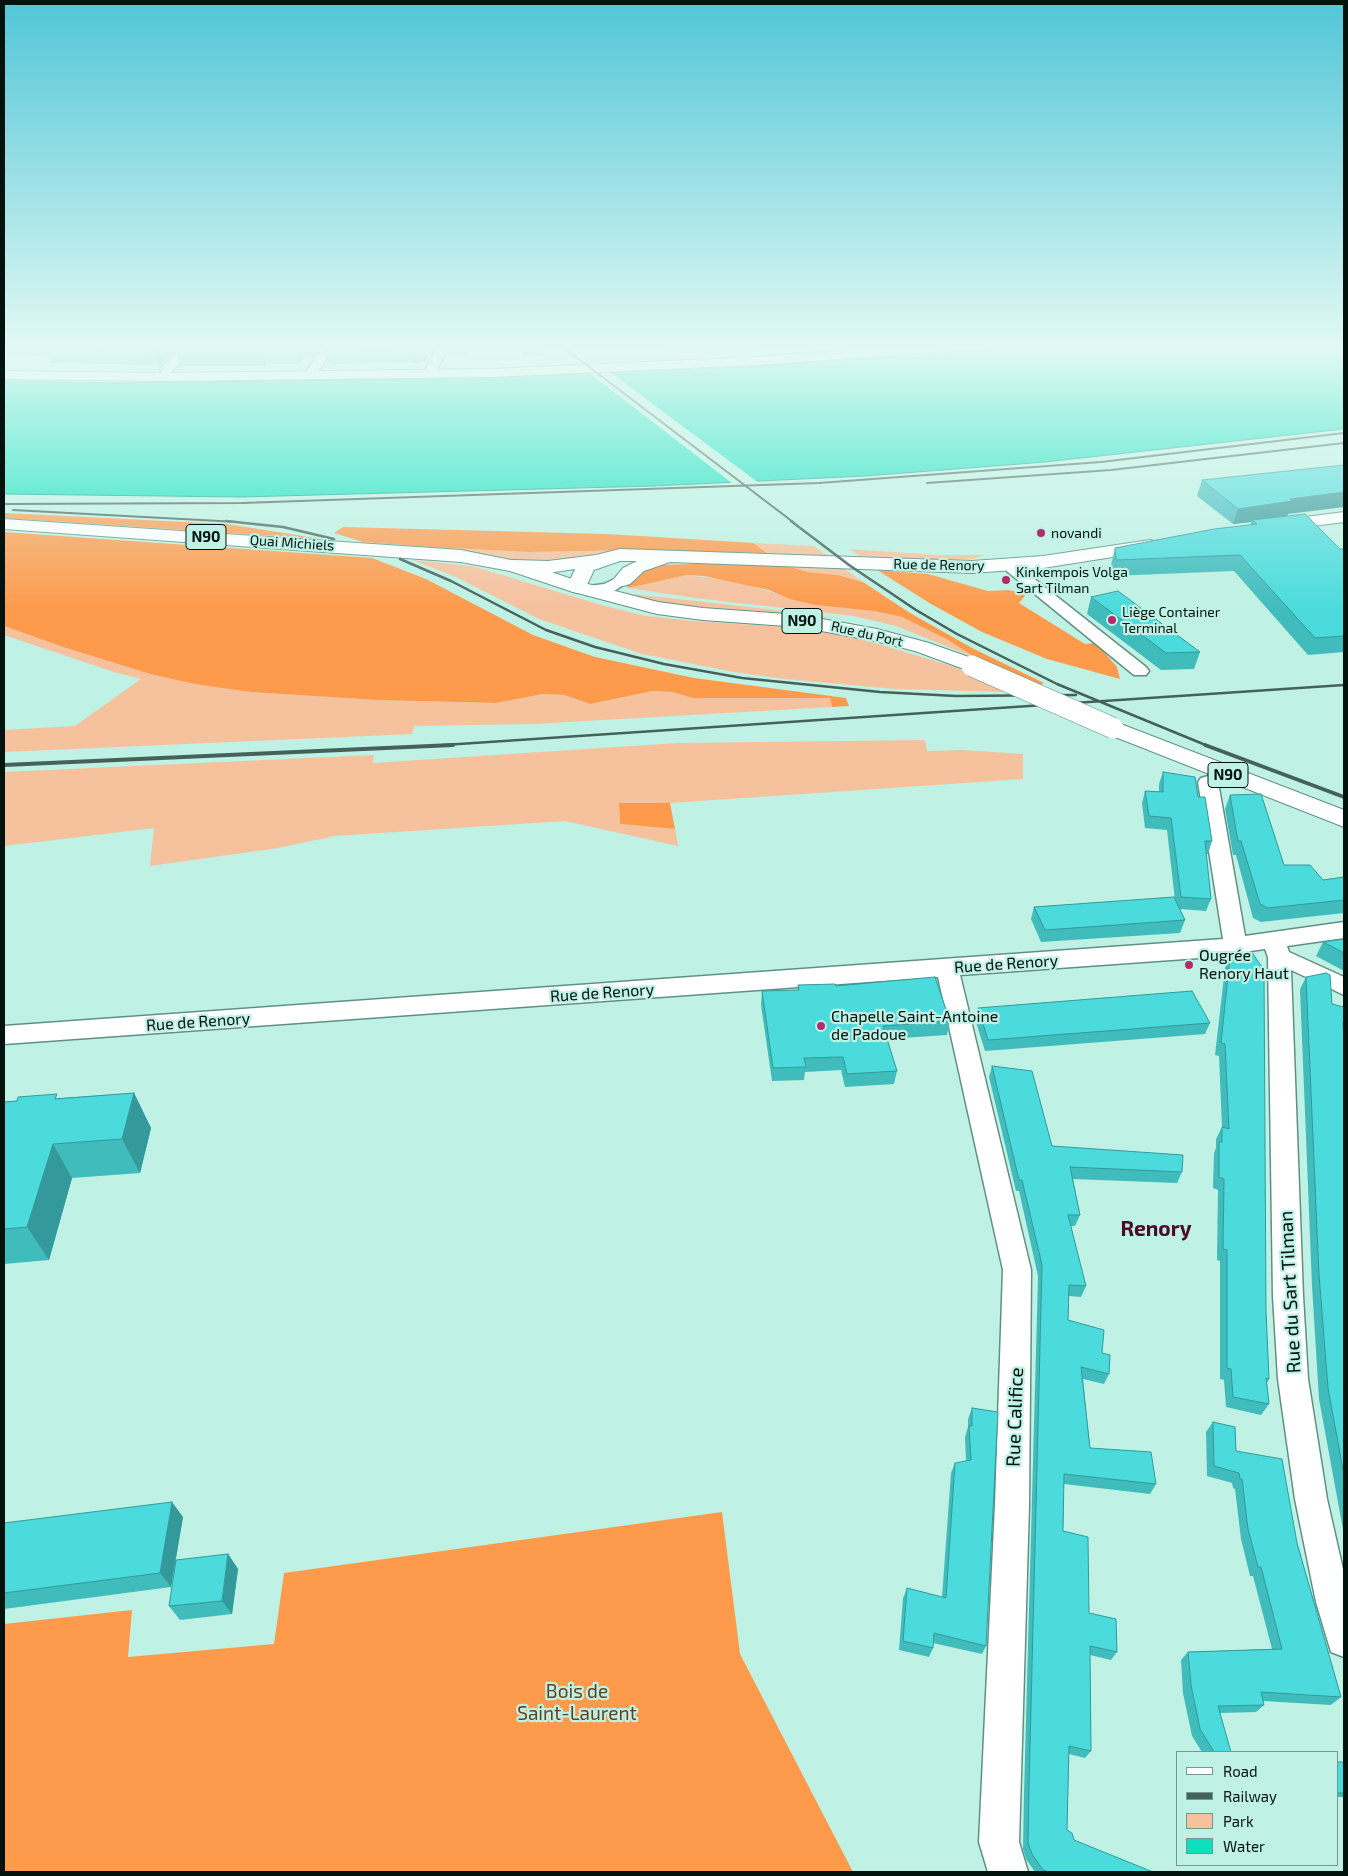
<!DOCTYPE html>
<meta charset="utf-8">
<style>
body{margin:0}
#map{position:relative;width:1348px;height:1876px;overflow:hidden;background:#bff2e4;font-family:"Exo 2",sans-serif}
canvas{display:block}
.frame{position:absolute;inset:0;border:5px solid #02130e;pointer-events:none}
.legend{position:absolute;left:1176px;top:1751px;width:162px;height:115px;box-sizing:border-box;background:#bff2e4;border:1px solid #73998e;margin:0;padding:6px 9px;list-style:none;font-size:15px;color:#02130e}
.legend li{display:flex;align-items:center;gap:10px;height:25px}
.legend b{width:25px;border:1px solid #73998e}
</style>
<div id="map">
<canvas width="1348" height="1876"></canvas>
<div class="frame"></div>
<ul class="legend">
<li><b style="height:6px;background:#fff"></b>Road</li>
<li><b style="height:6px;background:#45625a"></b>Railway</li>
<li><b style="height:14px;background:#f6c19d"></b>Park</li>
<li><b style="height:14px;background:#0ee0bd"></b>Water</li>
</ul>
</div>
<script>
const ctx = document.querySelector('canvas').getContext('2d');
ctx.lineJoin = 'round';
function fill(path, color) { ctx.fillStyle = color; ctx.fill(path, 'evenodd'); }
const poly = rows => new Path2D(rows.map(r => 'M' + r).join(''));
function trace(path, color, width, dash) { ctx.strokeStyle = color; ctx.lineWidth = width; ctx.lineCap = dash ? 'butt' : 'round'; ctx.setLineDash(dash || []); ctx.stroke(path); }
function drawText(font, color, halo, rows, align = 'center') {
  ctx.font = font + ' "Exo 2",sans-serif'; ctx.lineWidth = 4.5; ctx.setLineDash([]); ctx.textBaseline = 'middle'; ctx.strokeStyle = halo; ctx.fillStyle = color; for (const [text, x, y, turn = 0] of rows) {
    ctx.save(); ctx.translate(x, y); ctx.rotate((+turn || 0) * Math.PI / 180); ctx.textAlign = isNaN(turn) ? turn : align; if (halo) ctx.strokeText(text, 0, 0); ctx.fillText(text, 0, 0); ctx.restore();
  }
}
const green = poly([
 [755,543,814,546,828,556,767,553],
 [431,547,529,552,631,550,555,563,516,561,474,552],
 [849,549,938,555,985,555,973,559,950,560,860,556],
 [412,560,472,566,605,606,646,616,693,621,786,627,852,636,955,667,1009,692,895,689,785,679,734,672,642,654,539,619,456,577],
 [780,564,842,567,863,582,838,575,808,572],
 [687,575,735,581,815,605,874,611,902,617,948,640,976,658,896,626,854,616,695,598,628,588],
 [633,594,802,613,846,620,801,614,687,606,648,600],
 [4,626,63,647,150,674,251,692,377,700,496,703,543,694,564,695,590,704,653,691,672,692,693,698,830,698,832,707,532,724,414,726,412,734,4,752,4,730,75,726,141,679,114,672,4,635],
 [925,740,927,751,962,750,1023,754,1023,779,670,803,619,804,620,824,675,829,678,846,565,821,335,836,278,848,150,866,154,828,4,846,4,772,374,755,373,763,678,743]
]);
const forest = poly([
 [4,513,227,524,322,539,4,518],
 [343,527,607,534,754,543,767,553,631,550,529,552,431,547,363,542,334,533],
 [4,532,372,558,426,579,533,635,595,657,694,678,846,698,849,706,832,707,830,698,693,698,672,692,653,691,590,704,564,695,543,694,496,703,377,700,251,692,195,684,150,674,63,647,4,626],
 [693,564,780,564,808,572,838,575,863,582,910,613,974,649,1044,683,1039,686,976,658,948,640,902,617,874,611,815,605,790,599,769,590,704,576,687,575,628,588,626,584,626,580,654,565],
 [877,570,928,574,988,591,1009,590,1021,593,1025,596,1019,603,1085,644,1096,643,1117,667,1120,679,1047,659,982,632,931,604],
 [670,803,675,829,620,824,619,803],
 [722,1512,740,1654,853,1872,4,1872,4,1624,132,1610,128,1657,274,1644,284,1573]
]);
const water = poly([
 [1022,347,1344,347,1344,429,1045,462,865,476,653,486,241,497,4,494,4,381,117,383,429,379,600,373,746,367,1022,347]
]);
const pier = poly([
 [607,370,759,483,733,484,587,371]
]);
const minor = poly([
 [184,347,197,347,169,374,161,374,161,368,184,347],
 [322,347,334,347,317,373,309,373,307,370,322,347],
 [437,347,449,347,436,371,428,371,426,368,437,347],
 [1008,560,1013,562,1146,667,1149,671,1146,675,1134,675,1003,568,1000,565,1003,562,1008,560],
 [623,575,631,580,614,591,587,595,579,590,581,587,604,584,623,575],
 [1208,776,1215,778,1218,782,1245,936,1344,922,1344,938,1287,946,1289,952,1344,977,1344,995,1291,970,1303,1296,1308,1379,1327,1499,1344,1574,1344,1657,1331,1652,1316,1602,1295,1499,1278,1379,1273,1296,1268,957,1265,949,1199,958,960,975,1031,1270,1029,1505,1019,1842,1028,1872,988,1872,979,1842,995,1505,1003,1270,938,977,4,1044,4,1026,1223,939,1198,782,1201,778,1208,776]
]);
const tertiary = poly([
 [1344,512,1344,522,1274,531,1268,530,1265,526,1268,522,1274,521,1344,512],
 [1150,540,1157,542,1159,546,1157,550,1043,568,972,573,670,562,644,571,630,584,623,586,616,584,613,580,623,568,637,561,620,561,594,570,584,591,577,593,570,591,567,587,575,569,548,573,514,572,507,570,504,566,507,562,514,560,548,561,596,555,620,549,972,561,1043,556,1150,540]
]);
const secondary = poly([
 [888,347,954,347,947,351,754,365,491,377,160,381,4,379,4,371,160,373,491,369,754,357,888,347]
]);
const primary = poly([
 [4,519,461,550,521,562,584,583,658,602,703,608,800,615,877,629,929,643,980,661,983,666,980,671,972,672,915,651,875,641,800,627,703,620,657,614,570,591,510,571,461,562,4,529,4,519],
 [1113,721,1344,810,1344,827,1105,733,1102,728,1105,723,1113,721]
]);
const railFar2 = poly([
 [563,347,793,522],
 [927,483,1111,470,1344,443],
 [4,504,242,503,819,483,1101,462,1344,433],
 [13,510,238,522]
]);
const railFar1 = poly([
 [226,521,283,527,334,539],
 [791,521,849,565,916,610,957,634,1057,684,1208,746],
 [400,559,451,581,546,630,595,647,664,664,742,678,880,692,956,696,1076,695],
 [429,746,1344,685]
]);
const rail = poly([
 [1205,745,1344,797],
 [4,765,453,745]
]);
const primaryBridge = poly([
 [972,666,1113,728]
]);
const wall = poly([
 [4,347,181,347,160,365,50,363,48,356,4,353],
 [183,347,321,347,313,358,305,356,299,364,266,364,264,366,180,366,176,353],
 [435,347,425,361,414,363,331,364,326,362,324,349],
 [446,347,818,347,741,351,668,351,660,348,544,349,544,355,522,356,521,352,469,351,468,354,447,354],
 [1202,480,1288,514,1287,516,1340,549,1344,549,1344,652,1308,655,1234,571,1112,576,1111,565,1115,548,1250,525,1251,522,1233,524,1197,496],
 [1091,597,1200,652,1194,669,1161,670,1087,614],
 [1163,772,1198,797,1212,841,1208,854,1206,854,1211,899,1206,911,1180,909,1185,920,1180,933,1041,942,1031,919,1034,907,1175,900,1167,830,1145,828,1142,803,1145,791,1159,792,1159,784],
 [1230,795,1284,865,1323,880,1344,877,1344,913,1261,922,1253,918,1236,855,1233,855,1225,809],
 [1344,939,1344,971,1316,956,1323,942],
 [1230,956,1266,1311,1269,1379,1267,1383,1269,1404,1261,1415,1226,1407,1224,1380,1220,1379,1220,1261,1217,1260,1218,1190,1213,1188,1214,1153,1216,1148,1216,1139,1222,1127,1219,1056,1215,1055,1225,968],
 [1306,977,1332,1004,1344,1007,1344,1535,1319,1399,1312,1286,1300,989],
 [798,985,836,986,950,1021,947,1035,887,1039,897,1071,894,1084,845,1087,841,1070,805,1072,804,1080,772,1081,761,1005,762,991,798,990],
 [978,1008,1210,1023,1205,1034,985,1051,975,1019],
 [992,1066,1052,1146,1182,1172,1177,1183,1073,1179,1080,1215,1075,1226,1070,1226,1086,1286,1081,1297,1069,1296,1068,1320,1102,1353,1109,1374,1104,1384,1083,1379,1090,1448,1156,1484,1150,1494,1064,1484,1063,1531,1089,1613,1117,1652,1111,1660,1090,1655,1091,1751,1085,1758,1069,1754,1067,1830,1074,1840,1153,1872,1035,1872,1026,1859,1023,1849,1024,1794,1038,1276,1019,1191,1016,1191,989,1077],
 [134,1093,151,1128,140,1173,72,1178,49,1260,4,1264,4,1102],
 [972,1408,986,1646,982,1654,933,1643,933,1648,929,1657,899,1650,903,1598,907,1588,942,1597,951,1473,955,1463,966,1461,965,1437,968,1427,968,1419],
 [1213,1422,1236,1451,1297,1543,1341,1697,1331,1705,1263,1701,1264,1705,1256,1712,1220,1713,1231,1752,1202,1752,1192,1736,1183,1693,1181,1660,1188,1652,1272,1649,1253,1576,1250,1576,1241,1539,1235,1489,1233,1488,1232,1483,1207,1476,1206,1432],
 [183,1517,171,1587,4,1609,4,1523],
 [228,1554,238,1569,232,1614,180,1620,169,1606],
 [1337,1762,1344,1762,1344,1797,1337,1797]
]);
const shadedWall = poly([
 [162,347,181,347,160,365,156,352],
 [299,347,303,347,305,356,299,364,296,351],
 [310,347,321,347,313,358],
 [423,347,435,347,425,361,414,363,412,350],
 [467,347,469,347,469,351,468,354],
 [263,351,266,364,264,366,261,353],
 [1344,492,1344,507,1288,514,1287,517,1252,520,1251,522,1233,524,1238,509,1290,499],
 [134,1093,151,1128,140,1173,122,1139],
 [53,1144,72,1178,49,1260,27,1227],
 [172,1502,183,1517,171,1587,160,1573],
 [228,1554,238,1569,232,1614,222,1601]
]);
const building = poly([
 [48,347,162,347,156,352,45,349,48,347],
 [183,347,299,347,296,351,263,351,261,353,176,353,183,347],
 [325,347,423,347,412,350,329,351,324,349,325,347],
 [1344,465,1344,492,1290,499,1292,501,1238,509,1202,480,1344,465],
 [1305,514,1340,549,1344,549,1344,636,1315,638,1240,555,1116,560,1115,548,1214,529,1257,524,1252,520,1305,514],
 [1118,591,1200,652,1166,653,1091,597,1118,591],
 [1163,772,1195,777,1198,797,1205,797,1212,841,1205,841,1211,899,1181,897,1171,818,1149,816,1145,791,1163,792,1163,772],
 [1261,794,1284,865,1310,865,1323,880,1344,877,1344,900,1268,908,1260,904,1241,841,1238,841,1230,795,1261,794],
 [1174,897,1185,920,1045,930,1034,907,1174,897],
 [1344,939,1344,953,1323,942,1344,939],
 [1253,954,1264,970,1266,1311,1269,1379,1266,1378,1269,1404,1233,1397,1231,1369,1227,1368,1227,1250,1223,1249,1224,1179,1219,1177,1219,1142,1222,1142,1222,1127,1229,1129,1225,1044,1221,1043,1230,956,1253,954],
 [1326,973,1330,975,1332,1004,1344,1007,1344,1022,1343,1022,1344,1040,1344,1475,1328,1388,1319,1275,1306,977,1326,973],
 [935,977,950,1021,883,1026,897,1071,847,1074,843,1057,804,1058,806,1067,773,1068,762,991,799,990,798,985,835,984,836,986,935,977],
 [1192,991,1210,1023,988,1040,978,1008,1192,991],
 [992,1066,1032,1071,1052,1146,1183,1155,1182,1172,1070,1167,1080,1215,1068,1215,1086,1286,1069,1285,1068,1320,1104,1330,1102,1353,1110,1355,1109,1374,1081,1367,1090,1448,1151,1452,1156,1484,1064,1474,1063,1531,1088,1537,1089,1613,1116,1619,1117,1652,1090,1646,1091,1751,1069,1746,1067,1830,1072,1833,1074,1840,1153,1872,1049,1872,1043,1870,1032,1854,1028,1843,1029,1787,1042,1265,1022,1180,1019,1180,992,1066],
 [134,1093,122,1139,53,1144,27,1227,4,1229,4,1102,17,1101,18,1097,57,1094,55,1099,134,1093],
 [972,1408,998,1412,986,1646,934,1633,933,1648,903,1641,907,1588,946,1598,955,1463,971,1460,969,1426,972,1426,972,1408],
 [1213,1422,1235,1427,1236,1451,1282,1459,1297,1543,1341,1697,1261,1692,1264,1705,1218,1706,1231,1752,1214,1752,1200,1729,1191,1685,1188,1652,1282,1649,1261,1567,1258,1567,1248,1529,1242,1479,1240,1479,1239,1473,1214,1466,1213,1422],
 [172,1502,160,1573,4,1593,4,1523,172,1502],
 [228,1554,222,1601,169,1606,176,1560,228,1554],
 [1337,1762,1344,1762,1344,1793,1337,1793,1337,1762]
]);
const markers = [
 [1041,533,5,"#b32b6d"],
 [1006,580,5,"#b32b6d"],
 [1112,620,5,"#b32b6d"],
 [1189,965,5,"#b32b6d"],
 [821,1026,5,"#b32b6d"]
];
const farPoinames = [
 ["novandi",1051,533],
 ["Kinkempois Volga",1016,572],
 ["Sart Tilman",1016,588],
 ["Liège Container",1122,612],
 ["Terminal",1122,628]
];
const farStreetnames = [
 ["Quai Michiels",292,543,4],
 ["Rue de Renory",939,565,1],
 ["Rue du Port",867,634,13]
];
const shields = [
 [206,537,40],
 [802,621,40],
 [1228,775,40]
];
const shieldNames = [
 ["N90",206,537],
 ["N90",802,621],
 ["N90",1228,775]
];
const poiNames = [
 ["Ougrée",1199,956],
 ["Renory Haut",1199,974],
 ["Chapelle Saint-Antoine",831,1017],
 ["de Padoue",831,1035]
];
const streetNames = [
 ["Rue de Renory",1006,964,-4],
 ["Rue de Renory",602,993,-4],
 ["Rue de Renory",198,1022,-4]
];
const nearStreetnames = [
 ["Rue du Sart Tilman",1290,1292,-93],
 ["Rue Califice",1015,1417,-88]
];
const nearParknames = [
 ["Bois de",577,1692],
 ["Saint-Laurent",577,1714]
];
const nearNeighbourhoodnames = [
 ["Renory",1156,1229]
];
fill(green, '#f6c19d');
fill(forest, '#fd9a4c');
fill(water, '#0ee0bd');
trace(water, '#0aa288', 1);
fill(pier, '#bff2e4');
trace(minor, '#609084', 3);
trace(tertiary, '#609084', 2);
trace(secondary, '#609084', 2);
trace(primary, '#609084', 2);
fill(minor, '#fff');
fill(tertiary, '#fff');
fill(secondary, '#fff');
fill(primary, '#fff');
trace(railFar2, '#45625a', 2);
trace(railFar1, '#45625a', 2.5);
trace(rail, '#45625a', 4);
trace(primaryBridge, '#609084', 22, []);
trace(primaryBridge, '#fff', 21);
fill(wall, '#40bcbd');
fill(shadedWall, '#34999a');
fill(building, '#4bdbdc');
trace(building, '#34999a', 1);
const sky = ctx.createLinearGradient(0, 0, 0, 610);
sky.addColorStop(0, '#51c6d7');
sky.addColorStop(0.57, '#e2f9f3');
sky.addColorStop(1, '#e2f9f300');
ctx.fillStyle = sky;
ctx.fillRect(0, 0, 1348, 610);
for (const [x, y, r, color] of markers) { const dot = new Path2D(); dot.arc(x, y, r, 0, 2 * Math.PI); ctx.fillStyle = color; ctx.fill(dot); trace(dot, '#bff2e4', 2); }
drawText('14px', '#02130e', '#bff2e4', farPoinames, 'left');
drawText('14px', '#02130e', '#bff2e4', farStreetnames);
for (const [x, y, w] of shields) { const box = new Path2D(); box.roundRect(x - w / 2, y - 12.5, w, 25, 4); ctx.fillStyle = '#bff2e4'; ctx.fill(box); trace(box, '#02130e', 1); }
drawText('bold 15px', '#02130e', null, shieldNames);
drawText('16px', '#02130e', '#bff2e4', poiNames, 'left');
drawText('16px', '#02130e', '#bff2e4', streetNames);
drawText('19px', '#02130e', '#bff2e4', nearStreetnames);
drawText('19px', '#673f20', '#bff2e4', nearParknames);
drawText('bold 21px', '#4d0b2b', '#bff2e4', nearNeighbourhoodnames);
</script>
